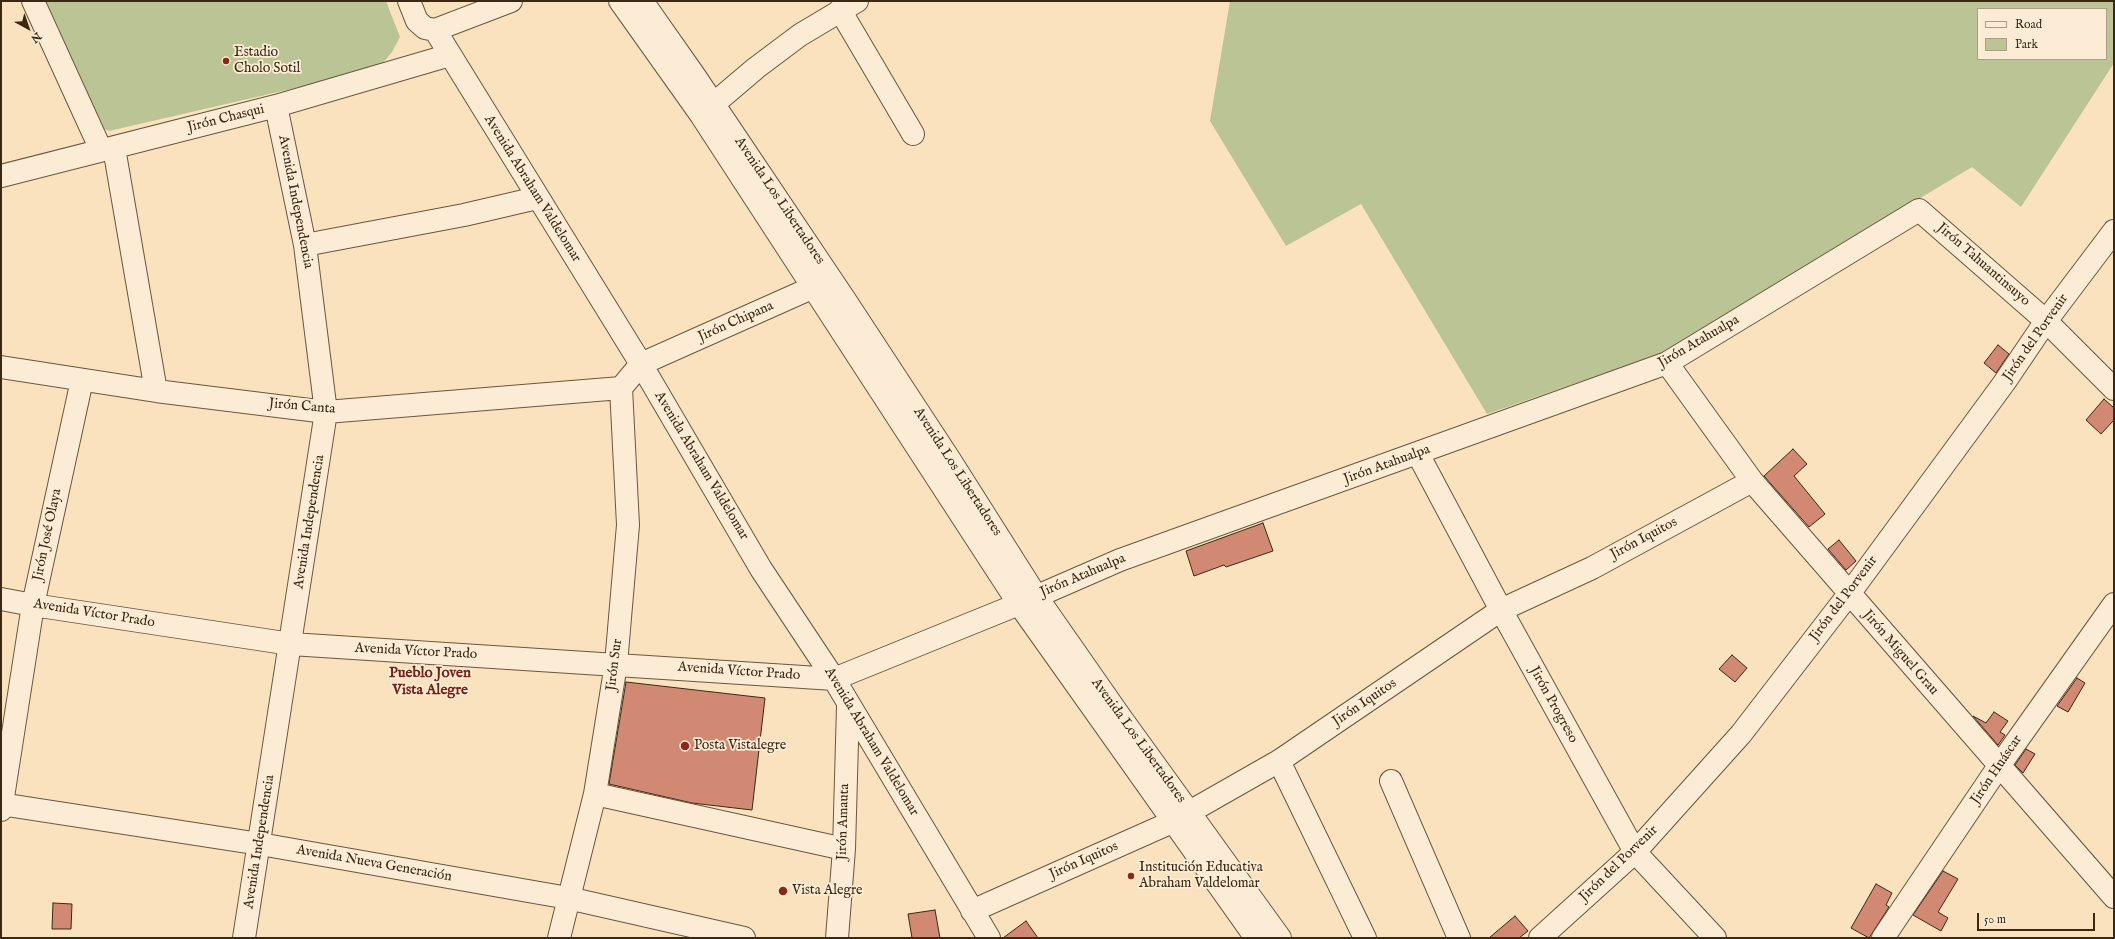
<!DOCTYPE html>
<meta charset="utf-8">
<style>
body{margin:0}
#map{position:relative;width:2115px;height:939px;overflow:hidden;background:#fae2bf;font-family:"IM FELL English",serif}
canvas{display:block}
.frame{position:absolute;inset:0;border:2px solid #3a2814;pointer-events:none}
.legend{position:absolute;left:1977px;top:8px;width:130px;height:52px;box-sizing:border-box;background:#fcecd5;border:1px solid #ae9e88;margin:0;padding:5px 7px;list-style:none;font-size:12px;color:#3a2814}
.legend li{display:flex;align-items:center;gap:8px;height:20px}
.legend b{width:20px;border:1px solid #ae9e88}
.north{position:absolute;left:8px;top:8px;width:40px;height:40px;-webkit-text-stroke:3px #fcecd5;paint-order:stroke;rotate:140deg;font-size:11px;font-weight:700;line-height:16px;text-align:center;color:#3a2814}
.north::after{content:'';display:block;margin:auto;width:14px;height:18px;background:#3a2814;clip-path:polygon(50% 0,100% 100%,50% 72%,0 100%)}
.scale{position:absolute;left:1977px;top:913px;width:118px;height:18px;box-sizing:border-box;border:2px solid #3a2814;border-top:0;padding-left:5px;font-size:12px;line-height:14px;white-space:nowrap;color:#3a2814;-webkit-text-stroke:3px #fcecd5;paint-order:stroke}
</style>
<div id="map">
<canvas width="2115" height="939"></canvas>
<div class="frame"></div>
<ul class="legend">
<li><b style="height:5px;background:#fcecd5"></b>Road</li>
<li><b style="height:11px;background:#bbc494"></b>Park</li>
</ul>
<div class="north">N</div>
<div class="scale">50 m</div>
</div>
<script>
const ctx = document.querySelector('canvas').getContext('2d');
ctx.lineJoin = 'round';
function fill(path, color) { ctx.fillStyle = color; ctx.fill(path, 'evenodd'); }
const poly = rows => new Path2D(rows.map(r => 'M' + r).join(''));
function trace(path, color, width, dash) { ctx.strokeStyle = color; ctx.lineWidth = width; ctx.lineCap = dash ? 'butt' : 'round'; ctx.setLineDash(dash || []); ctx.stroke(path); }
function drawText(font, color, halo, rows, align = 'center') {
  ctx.font = font + ' "IM FELL English",serif'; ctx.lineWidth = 3.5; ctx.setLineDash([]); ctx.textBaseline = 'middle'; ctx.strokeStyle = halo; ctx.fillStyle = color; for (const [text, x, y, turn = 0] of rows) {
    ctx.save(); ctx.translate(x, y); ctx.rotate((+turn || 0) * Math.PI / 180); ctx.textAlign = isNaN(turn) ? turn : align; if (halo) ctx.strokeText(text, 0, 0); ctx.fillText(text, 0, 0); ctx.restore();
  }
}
const green = poly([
 [40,1,386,1,400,37,392,52,378,69,109,131,95,124],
 [1230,1,2114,1,2114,63,2021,207,1972,167,1662,353,1487,414,1361,204,1286,246,1210,121],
 [1978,9,2106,9,2106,59,1978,59]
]);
const building = poly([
 [1998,345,2009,354,1996,373,1984,363,1998,345],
 [2104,399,2114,408,2114,420,2101,434,2086,420,2104,399],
 [1793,449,1807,464,1794,476,1825,514,1809,527,1764,476,1793,449],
 [1263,523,1273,551,1226,567,1224,565,1194,576,1186,551,1263,523],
 [1839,540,1856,561,1846,570,1828,549,1839,540],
 [1732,655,1747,668,1735,682,1719,669,1732,655],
 [2077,678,2085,683,2068,712,2057,706,2077,678],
 [626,682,765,698,752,810,692,803,609,784,626,682],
 [1994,712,2008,721,2000,732,2005,735,1998,745,1973,716,1986,723,1994,712],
 [2026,749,2035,754,2023,773,2015,765,2026,749],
 [1943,871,1958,879,1938,912,1948,918,1941,931,1913,915,1943,871],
 [1876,884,1892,893,1886,905,1889,907,1869,938,1851,928,1876,884],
 [53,903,72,904,71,929,52,929,53,903],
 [935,910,940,938,912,938,908,914,935,910],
 [1515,916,1528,931,1519,938,1489,938,1515,916],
 [1026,921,1038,938,1003,938,1026,921]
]);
const minor = poly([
 [33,1,101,150],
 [409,1,417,21,425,28,435,30,511,1],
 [620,1,701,115,1019,604,1256,938],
 [642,1,694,75,845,300,950,460,1036,596,1119,715,1280,938],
 [840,10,913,134],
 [435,30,641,364,761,569,834,679,989,938],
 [703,113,756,68,800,35,857,1],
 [114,148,156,391],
 [1,176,276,106,450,55],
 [305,245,464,215,537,198],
 [1667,363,1752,481,2114,897],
 [1,367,156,391,326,412,621,388,641,364,825,282],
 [1418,454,1501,610,1635,852,1715,938],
 [1,599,33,605,291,644,834,679,1019,604,1120,560,1667,363,1919,210,2046,321,2114,389],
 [1279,761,1365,938],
 [1391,781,1459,938],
 [595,794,844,849],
 [1,804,260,844,568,898,744,938],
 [1,810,33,605,82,380],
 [972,911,1172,822,1279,761,1501,610,1592,568,1752,481],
 [244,938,326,412,305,245,276,106],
 [559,938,595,794,616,664,628,525,621,388],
 [837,938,844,849,848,706],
 [1540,938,1635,852,1741,734,1849,594,2004,383,2046,321,2114,231],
 [1883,938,1999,766,2114,604]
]);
const markers = [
 [226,61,4,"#8f2418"],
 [685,746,5,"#8f2418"],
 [1131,876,4,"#8f2418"],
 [783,891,5,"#8f2418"]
];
const poiNames = [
 ["Estadio",234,53],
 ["Cholo Sotil",234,69],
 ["Posta Vistalegre",694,746],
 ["Institución Educativa",1139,868],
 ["Abraham Valdelomar",1139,884],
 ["Vista Alegre",792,891]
];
const streetNames = [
 ["Jirón Chasqui",226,119,-14],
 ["Avenida Abraham Valdelomar",532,189,58],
 ["Avenida Los Libertadores",779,201,56],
 ["Avenida Independencia",295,202,79],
 ["Jirón Tahuantinsuyo",1983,265,41],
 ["Jirón Chipana",736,322,-24],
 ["Jirón del Porvenir",2036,338,-55],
 ["Jirón Atahualpa",1699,342,-30],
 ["Jirón Canta",302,407,5],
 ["Jirón Atahualpa",1387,465,-20],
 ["Avenida Abraham Valdelomar",701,466,59],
 ["Avenida Los Libertadores",957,472,57],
 ["Avenida Independencia",310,522,-81],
 ["Jirón José Olaya",48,535,-78],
 ["Jirón Iquitos",1644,539,-28],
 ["Jirón Atahualpa",1083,576,-23],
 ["Jirón del Porvenir",1844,599,-53],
 ["Avenida Víctor Prado",94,614,9],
 ["Avenida Víctor Prado",416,652,3],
 ["Jirón Miguel Grau",1900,653,49],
 ["Jirón Sur",615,665,-83],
 ["Avenida Víctor Prado",739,672,4],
 ["Jirón Iquitos",1365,703,-34],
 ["Jirón Progreso",1553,705,61],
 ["Avenida Los Libertadores",1138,741,54],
 ["Avenida Abraham Valdelomar",871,742,59],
 ["Jirón Huáscar",1997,770,-56],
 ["Jirón Amauta",844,822,-88],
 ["Avenida Independencia",260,842,-81],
 ["Jirón Iquitos",1084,861,-24],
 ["Avenida Nueva Generación",374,864,10],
 ["Jirón del Porvenir",1619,864,-44]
];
const neighbourhoodNames = [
 ["Pueblo Joven",430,674],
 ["Vista Alegre",430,691]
];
fill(green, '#bbc494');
fill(building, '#d18974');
trace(building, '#3a2814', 1);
trace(minor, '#6a563f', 24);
trace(minor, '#fcecd5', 22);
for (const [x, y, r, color] of markers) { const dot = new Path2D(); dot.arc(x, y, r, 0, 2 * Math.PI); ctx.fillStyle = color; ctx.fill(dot); trace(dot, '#fcecd5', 1.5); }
drawText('14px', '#3a2814', '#fcecd5', poiNames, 'left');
drawText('14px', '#3a2814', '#fcecd5', streetNames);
drawText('bold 15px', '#7a1f14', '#fcecd5', neighbourhoodNames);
</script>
